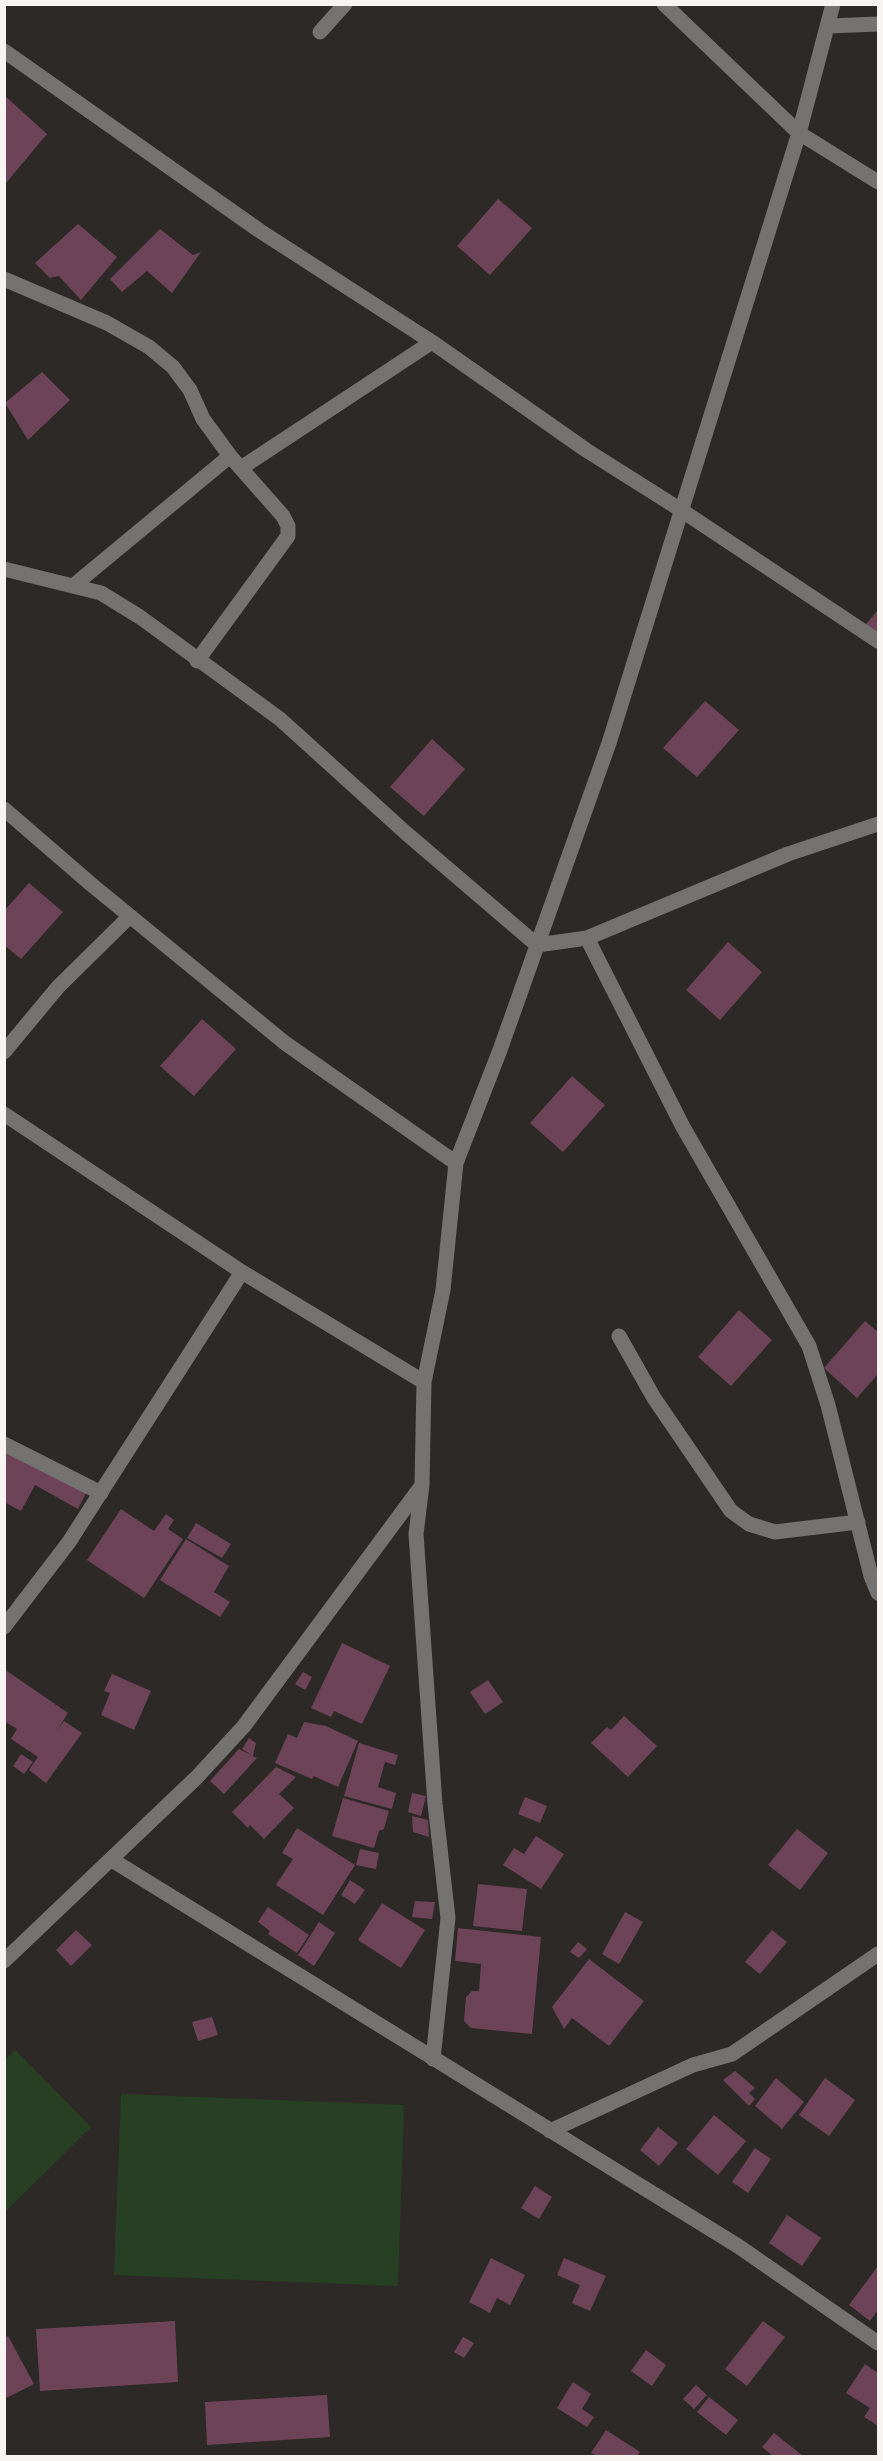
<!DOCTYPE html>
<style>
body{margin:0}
#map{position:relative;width:883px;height:2461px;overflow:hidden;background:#2d2926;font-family:Commissioner,sans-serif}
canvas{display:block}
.frame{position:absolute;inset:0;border:6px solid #f7f4f2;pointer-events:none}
</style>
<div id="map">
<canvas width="883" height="2461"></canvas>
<div class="frame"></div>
</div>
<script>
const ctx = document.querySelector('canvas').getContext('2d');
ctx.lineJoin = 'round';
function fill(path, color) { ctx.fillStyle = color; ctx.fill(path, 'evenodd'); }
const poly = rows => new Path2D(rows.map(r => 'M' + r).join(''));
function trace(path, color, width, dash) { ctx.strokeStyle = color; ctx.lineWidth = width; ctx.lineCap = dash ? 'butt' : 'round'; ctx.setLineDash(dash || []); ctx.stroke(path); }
const green = poly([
 [15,2050,91,2127,5,2212,5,2060],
 [121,2094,404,2105,398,2286,114,2275]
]);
const building = poly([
 [4,95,47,134,6,183,4,182],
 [498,199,532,228,490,275,457,246],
 [78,224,117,257,81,300,59,276,50,278,35,263],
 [160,229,193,255,201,252,172,293,147,271,122,292,110,279],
 [42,372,70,400,28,440,5,403],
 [878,610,878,634,866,624],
 [705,701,739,730,697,777,663,748],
 [432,739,465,769,424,816,390,787],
 [29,883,63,912,21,959,4,945,4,911],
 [728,942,762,972,720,1020,686,990],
 [202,1019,236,1049,194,1096,160,1066],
 [572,1076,605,1105,563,1152,530,1123],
 [739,1310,772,1340,731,1386,698,1357],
 [865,1321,878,1332,878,1374,857,1398,824,1368],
 [4,1446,87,1491,78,1509,35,1485,21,1511,4,1502],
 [121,1509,154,1531,166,1514,174,1520,168,1529,183,1539,144,1598,87,1560],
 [196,1523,231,1544,222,1558,187,1538],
 [186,1539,229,1566,214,1592,230,1602,220,1617,160,1580],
 [342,1643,390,1666,362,1724,334,1711,331,1717,311,1708],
 [4,1669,68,1713,57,1730,64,1721,82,1733,46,1783,29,1770,38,1757,11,1739,17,1729,4,1721],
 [303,1672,312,1677,305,1690,295,1684],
 [112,1674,151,1691,134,1730,101,1715,110,1693,104,1691],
 [488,1680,503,1702,485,1714,470,1692],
 [624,1716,657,1746,628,1777,591,1743,607,1727,611,1730],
 [304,1722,326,1726,358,1741,338,1787,314,1776,312,1779,275,1763,288,1734,297,1738],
 [249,1738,256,1743,253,1756,242,1749],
 [359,1743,398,1755,395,1765,385,1762,378,1787,396,1793,392,1809,344,1796],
 [239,1749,257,1758,224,1794,210,1781],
 [21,1754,33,1762,24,1774,13,1766],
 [276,1767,296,1777,279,1794,294,1808,264,1839,250,1825,248,1828,232,1812],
 [412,1793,426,1796,421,1816,408,1812],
 [525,1797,547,1806,540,1823,518,1814],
 [343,1798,389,1811,384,1829,379,1831,374,1848,332,1836],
 [412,1816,428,1820,429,1837,413,1832],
 [297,1828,355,1865,323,1915,276,1885,293,1859,282,1853],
 [797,1829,828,1853,800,1890,768,1865],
 [536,1836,564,1854,541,1889,503,1865,514,1848,524,1854],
 [360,1849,379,1853,376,1869,356,1865],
 [350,1880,365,1890,355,1904,341,1895],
 [478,1884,527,1889,522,1931,473,1926],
 [415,1901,435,1902,432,1919,412,1917],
 [382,1903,425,1930,401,1968,358,1940],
 [268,1907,309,1935,297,1953,268,1934,270,1931,258,1922],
 [625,1912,643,1922,619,1964,602,1954],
 [319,1922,335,1933,314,1966,298,1955],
 [458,1928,541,1937,532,2034,471,2028,464,2021,466,1997,472,1991,479,1991,481,1964,455,1961],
 [76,1930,92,1945,71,1966,56,1950],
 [772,1930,787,1942,760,1974,745,1962],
 [578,1942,587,1949,579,1958,570,1952],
 [589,1959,644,2001,609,2046,572,2018,564,2029,552,2007],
 [212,2017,218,2035,198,2041,192,2022],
 [735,2071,755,2088,749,2093,755,2099,749,2106,723,2080],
 [776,2078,804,2102,782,2129,755,2106],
 [825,2078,855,2100,829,2136,799,2115],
 [714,2115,746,2141,718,2175,686,2149],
 [658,2127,678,2143,659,2166,640,2150],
 [755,2148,771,2159,748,2193,732,2182],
 [535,2186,552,2197,539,2219,521,2208],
 [787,2215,821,2238,802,2266,769,2243],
 [491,2258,525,2275,510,2305,497,2298,490,2313,469,2302],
 [564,2258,606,2276,590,2311,572,2303,580,2285,557,2275],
 [878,2266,878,2310,870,2321,849,2305],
 [175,2321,178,2382,40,2391,36,2329],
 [763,2321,785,2337,747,2386,725,2369],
 [8,2336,34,2384,4,2399,4,2338],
 [463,2337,474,2343,464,2358,454,2352],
 [646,2350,666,2365,652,2386,631,2371],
 [865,2364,878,2373,878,2426,864,2417,870,2408,846,2393],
 [573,2382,591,2394,582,2409,594,2417,587,2427,557,2408],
 [696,2385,707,2395,694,2409,683,2399],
 [327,2395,330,2437,207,2445,205,2402],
 [709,2397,738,2420,726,2435,697,2412],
 [606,2430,640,2452,637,2456,597,2456,591,2453],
 [774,2433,803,2456,773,2456,762,2447]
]);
const minor = poly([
 [664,4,799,133,878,182],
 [829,26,878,24],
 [320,32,345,4],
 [4,51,260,231,432,342,586,450,681,510,878,641],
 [4,279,107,323,149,347,173,367,190,390,203,419,230,456,283,516,288,526,288,536,197,661],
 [241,468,432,342],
 [4,569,101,593,140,617,280,719,406,833,537,945,587,938,788,854,878,824],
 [73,586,230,456],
 [4,809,92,885,285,1043,456,1163],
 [587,938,683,1127,809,1346,828,1405,871,1576,878,1593],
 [4,1052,58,987,130,916],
 [4,1114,242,1272,424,1382],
 [619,1336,654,1398,731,1511,749,1524,775,1532,858,1522],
 [4,1444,101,1493],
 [4,1627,69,1542,242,1272],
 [112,1860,738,2246,878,2343],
 [4,1961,197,1777,244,1726,420,1488],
 [433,2059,448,1918,435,1804,416,1534,422,1485,424,1382,443,1290,456,1163,500,1050,609,743,799,133,833,4],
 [550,2131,693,2065,732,2054,878,1954]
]);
fill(green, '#274023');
fill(building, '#6d4457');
trace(minor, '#757272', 15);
</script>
